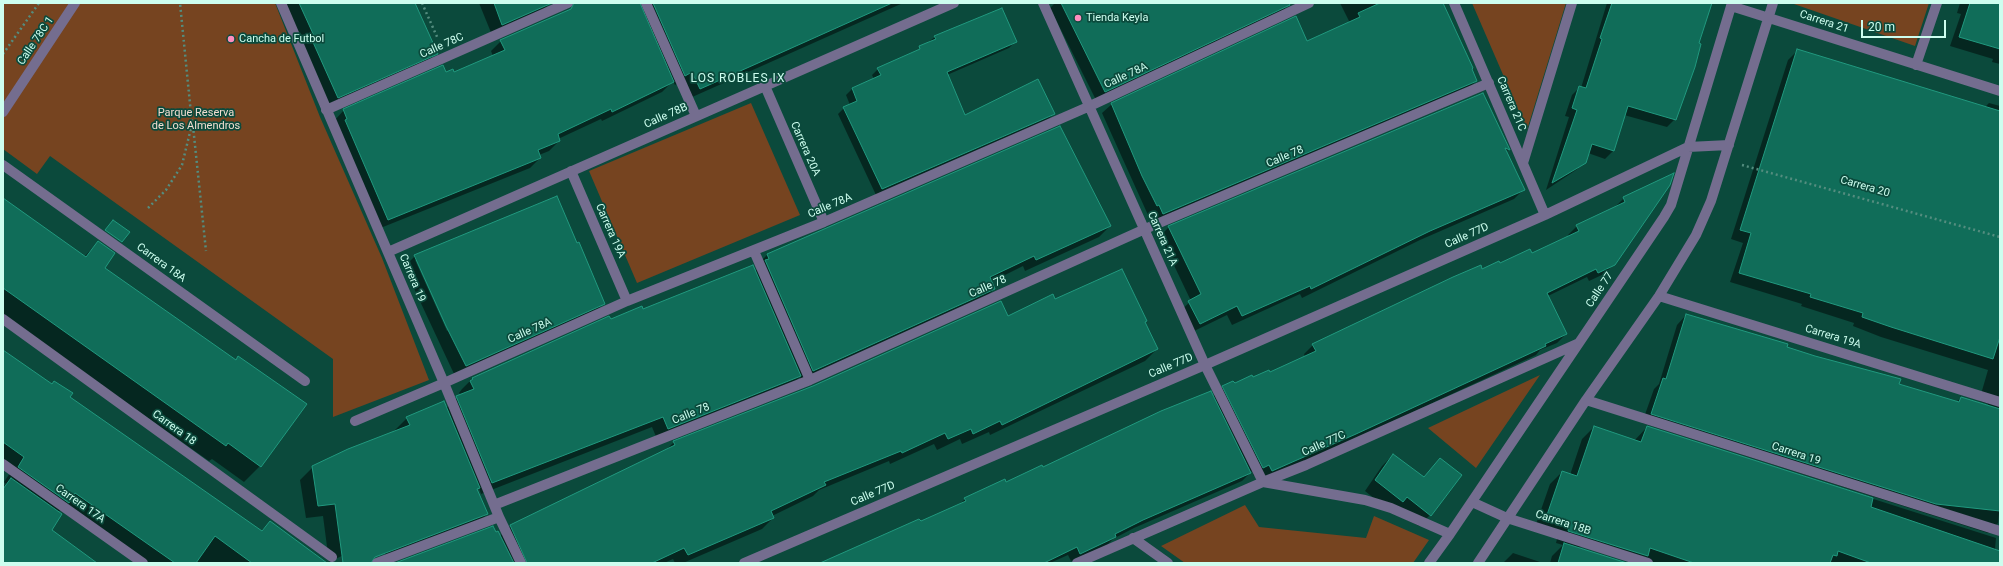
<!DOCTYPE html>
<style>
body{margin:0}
#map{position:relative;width:2003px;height:566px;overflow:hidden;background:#0b4a3c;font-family:Roboto,sans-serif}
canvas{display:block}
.frame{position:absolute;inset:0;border:4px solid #cdfeef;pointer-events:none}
.scale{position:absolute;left:1861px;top:20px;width:85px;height:18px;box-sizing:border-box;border:2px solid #cdfeef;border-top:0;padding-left:5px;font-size:12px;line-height:14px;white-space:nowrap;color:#cdfeef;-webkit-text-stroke:3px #0b4a3c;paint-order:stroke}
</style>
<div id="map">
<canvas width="2003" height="566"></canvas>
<div class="frame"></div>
<div class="scale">20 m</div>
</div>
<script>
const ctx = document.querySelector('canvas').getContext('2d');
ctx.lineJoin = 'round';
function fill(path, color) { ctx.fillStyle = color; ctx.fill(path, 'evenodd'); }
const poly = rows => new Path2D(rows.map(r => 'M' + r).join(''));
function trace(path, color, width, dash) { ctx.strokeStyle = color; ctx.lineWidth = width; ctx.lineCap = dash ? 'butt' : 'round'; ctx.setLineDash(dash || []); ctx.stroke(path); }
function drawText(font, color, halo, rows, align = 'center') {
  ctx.font = font + ' Roboto,sans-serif'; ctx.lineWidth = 3.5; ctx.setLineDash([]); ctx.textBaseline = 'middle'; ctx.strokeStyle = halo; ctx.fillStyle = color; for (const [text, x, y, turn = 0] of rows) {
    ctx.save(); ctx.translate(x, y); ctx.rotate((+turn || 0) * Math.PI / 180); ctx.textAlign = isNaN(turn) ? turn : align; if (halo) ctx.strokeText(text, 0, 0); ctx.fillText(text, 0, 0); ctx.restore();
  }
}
const green = poly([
 [3,3,275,3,320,117,382,258,429,380,333,417,333,359,50,156,37,174,3,149],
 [1472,3,1566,3,1527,130],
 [1791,3,1929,3,1915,46],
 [751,103,800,215,637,283,589,171],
 [1540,375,1476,468,1428,428],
 [1245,505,1259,527,1366,538,1374,516,1429,540,1413,563,1185,563,1161,546]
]);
const shadow = poly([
 [284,3,414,3,436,53,426,64,327,108],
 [479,3,550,3,539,14,492,35],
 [585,3,628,3,642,14,653,3,903,3,690,98,682,81,675,85,673,81,662,92,602,121,601,119,558,139,559,141,549,151,539,155,540,158,530,168,378,229,334,121,344,110,445,73,454,73,493,56,491,51,501,41],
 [1055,3,1288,3,1289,4,1280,14,1096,100,1050,8],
 [1340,3,1442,3,1476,81,1467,90,1154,223,1149,214,1148,215,1102,113,1112,104,1307,42,1350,23],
 [1607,3,1711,3,1675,119,1667,127,1624,115,1613,151,1605,159,1588,153,1585,162,1576,170,1546,190,1569,117,1565,116,1572,95,1580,87,1581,88],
 [1960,3,2000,3,2000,64,1992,62,1993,59,1950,46,1961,14,1957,13],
 [935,37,1015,42,1009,48,947,75,965,116,1054,114,1047,120,876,195,838,114,844,108,850,105,846,95,852,89,874,79,872,75,878,69,914,53],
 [1797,51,1984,108,1989,103,2000,106,2000,504,1998,523,1988,533,1642,423,1654,389,1659,384,1677,325,1686,315,1956,402,1961,398,1988,406,1988,404,1979,401,1988,370,1881,337,1853,326,1854,323,1801,306,1802,304,1730,282,1743,243,1731,239,1788,60],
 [1482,94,1509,149,1506,152,1524,189,1514,199,1420,240,1302,298,1300,294,1232,325,1227,315,1190,333,1180,311,1191,301,1160,236,1169,227],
 [1672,175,1614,264,1604,274,1589,281,1587,277,1548,296,1566,334,1557,343,1540,350,1536,355,1346,443,1262,479,1260,473,1254,476,1252,471,1242,481,1134,528,1113,539,1107,545,1071,561,1068,555,1050,563,822,563,920,523,959,505,965,499,1212,397,1223,386,1270,374,1305,357,1304,354,1313,345,1482,270,1532,254,1568,237,1568,235,1577,226,1615,207,1624,198],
 [3,200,84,257,98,242,103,268,235,360,238,357,260,466,244,482,212,459,209,461,3,316],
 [1110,226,1099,237,1025,271,1023,266,991,282,994,289,983,300,802,382,800,377,789,387,657,439,652,427,481,494,479,488,476,490,487,514,474,527,387,560,381,544,361,547,329,562,323,516,306,518,300,480,313,467,395,432,394,431,407,418,446,408,461,395,459,393,462,389,473,378,610,320,755,272,757,269,756,266,767,255,812,235],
 [415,256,603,304,593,314,455,376,404,267],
 [415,260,417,260,449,330,447,331],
 [1055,301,1144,322,1157,349,1145,361,990,435,989,432,962,444,960,439,937,450,934,444,890,464,889,461,819,490,813,496,772,516,773,518,762,529,683,563,675,563,673,559,664,563,402,563,495,533,500,536,511,526,664,452,674,442],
 [3,351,261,531,270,522,323,563,140,563,62,509,58,512,51,531,95,563,3,563,3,487,6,484,4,482,10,473,3,468],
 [1594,427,1634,441,1647,427,1996,538,1995,549,2000,551,2000,563,1645,563,1584,543,1578,549,1580,563,1550,563,1552,556,1563,545,1556,543,1558,535,1535,527,1550,484,1562,472,1570,475,1582,439],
 [1393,455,1423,478,1440,459,1430,515,1419,526,1391,512,1365,491,1382,466],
 [1513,553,1543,563,1503,563]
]);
const building = poly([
 [299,3,415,3,438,54,338,98,312,40,315,38,299,3],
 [494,3,552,3,502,25,494,3],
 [574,3,640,3,674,82,612,112,611,109,558,134,560,141,538,150,541,158,388,220,345,120,347,119,343,109,443,65,446,72,453,69,454,72,505,50,500,40,571,9,574,3],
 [653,3,892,3,700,89,692,72,685,76,653,3],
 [1061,3,1289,3,1290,5,1105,92,1061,3],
 [1380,3,1443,3,1473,68,1472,69,1477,81,1163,214,1159,205,1157,206,1142,176,1111,103,1296,16,1307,41,1360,17,1358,13,1380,3],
 [1612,3,1712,3,1699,43,1701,44,1695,67,1676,120,1628,106,1614,151,1592,144,1586,163,1552,183,1577,110,1572,108,1579,86,1586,88,1602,39,1600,38,1612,3],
 [1970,3,2000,3,2000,49,1959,37,1970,3],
 [1002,8,1017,42,947,72,965,115,1038,79,1055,114,882,189,843,107,857,101,852,88,881,75,877,68,920,49,919,46,936,39,934,36,1002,8],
 [1797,49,2000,111,2000,337,1993,359,1891,327,1862,317,1863,313,1810,297,1811,294,1739,273,1751,233,1740,230,1797,49],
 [1483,93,1510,150,1505,148,1525,190,1430,231,1311,289,1310,286,1242,316,1237,306,1200,324,1188,301,1201,294,1168,226,1483,93],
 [1060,126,1111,226,1036,260,1034,256,990,277,995,289,813,371,765,260,769,259,767,254,1060,126],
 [1674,173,1670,185,1615,265,1598,273,1596,269,1547,293,1567,334,1545,344,1546,346,1356,434,1272,471,1269,465,1263,468,1222,386,1233,381,1235,383,1252,375,1253,377,1269,370,1270,372,1316,351,1312,344,1453,277,1481,265,1482,269,1499,261,1500,263,1530,249,1532,253,1579,231,1576,225,1625,202,1623,197,1674,173],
 [557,196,577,243,579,242,605,304,466,366,446,326,414,255,557,196],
 [3,198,86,257,98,241,115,253,105,268,236,360,238,356,307,404,261,467,228,443,226,446,3,288,3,198],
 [113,220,130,232,122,242,105,230,113,220],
 [753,265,801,376,668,429,663,417,492,483,456,396,474,389,470,381,473,379,472,378,609,316,611,319,642,306,643,309,753,265],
 [1122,269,1147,321,1145,322,1158,349,1002,425,1000,421,973,434,971,429,948,439,945,433,902,453,901,451,824,482,826,485,771,511,774,518,688,555,684,548,652,563,527,563,510,525,675,445,673,441,813,386,1001,301,1008,316,1053,294,1055,299,1122,269],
 [1686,314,1788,344,1787,347,1815,356,1901,379,1899,384,1959,402,1961,397,2000,409,2000,511,1936,504,1651,414,1663,378,1666,379,1686,314],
 [3,350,52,384,54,381,73,393,70,397,262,531,270,521,327,563,252,563,215,536,196,563,175,563,75,493,69,503,18,467,24,457,3,442,3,350],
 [1211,391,1251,473,1143,520,1115,534,1116,537,1080,554,1077,547,1044,563,820,563,919,519,921,521,966,501,964,498,1005,479,1006,482,1042,465,1043,467,1161,411,1211,391],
 [444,401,480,488,477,489,488,514,375,557,371,563,343,563,335,504,318,506,312,466,348,449,410,425,406,417,444,401],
 [1594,426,1641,442,1647,426,1873,498,1871,507,2000,551,2000,563,1871,563,1838,551,1837,556,1833,555,1830,563,1694,563,1650,548,1648,556,1568,531,1570,523,1547,515,1562,471,1577,476,1594,426],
 [1393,454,1424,477,1440,458,1462,475,1431,516,1407,497,1403,502,1375,480,1393,454],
 [11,478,62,514,52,530,97,563,3,563,3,489,11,478],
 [493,526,496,532,498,531,514,563,395,563,493,526],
 [1564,543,1627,563,1558,563,1564,543]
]);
const path = poly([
 [422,3,438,39],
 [3,54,39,3],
 [193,126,206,251],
 [1742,165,2000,237],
 [148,208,166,190,182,165,192,124,180,3]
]);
const minor = poly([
 [281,3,444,383,499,517,521,563],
 [646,3,696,116],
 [1043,3,1205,365,1263,482],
 [1454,3,1545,215],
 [1731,6,2000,91],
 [1916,65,1937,3],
 [765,86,824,222],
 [326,110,568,3],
 [3,112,75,3],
 [1523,163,1572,3],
 [3,165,305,381],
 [571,171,627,301],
 [754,251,810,380],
 [388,252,954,3],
 [1659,296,2000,402],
 [3,319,332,557],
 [1586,400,2000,531],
 [355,421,444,383,627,301,824,222,1090,106,1309,3],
 [3,464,143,563],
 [1263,482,1365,500,1391,508,1450,534],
 [1472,502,1507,518,1648,563],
 [494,505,810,380,1145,229,1489,83],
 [1133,538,1168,563],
 [377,563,499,517],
 [744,563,1205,365,1545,215,1688,147,1729,145],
 [1077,563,1263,482,1306,465,1579,343],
 [1429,563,1450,534,1664,217,1671,205,1732,3],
 [1478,563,1586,400,1659,296,1696,235,1711,201,1773,3]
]);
const markers = [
 [1078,18,4,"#fd8ebe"],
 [231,39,4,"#fd8ebe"]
];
const poiNames = [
 ["Tienda Keyla",1086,18],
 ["Cancha de Futbol",239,39]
];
const streetNames = [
 ["Carrera 21",1824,22,18],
 ["Calle 78C 1",36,41,-56],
 ["Calle 78C",442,46,-24],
 ["Calle 78A",1126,76,-25],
 ["Carrera 21C",1511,104,67],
 ["Calle 78B",666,116,-24],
 ["Carrera 20A",805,149,66],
 ["Calle 78",1285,157,-23],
 ["Carrera 20",1865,187,16],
 ["Calle 78A",830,206,-23],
 ["Carrera 19A",610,231,66],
 ["Calle 77D",1467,236,-24],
 ["Carrera 21A",1162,239,66],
 ["Carrera 18A",161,263,36],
 ["Carrera 19",412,278,67],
 ["Calle 78",988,287,-24],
 ["Calle 77",1600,290,-56],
 ["Calle 78A",530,331,-24],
 ["Carrera 19A",1833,337,17],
 ["Calle 77D",1171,366,-23],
 ["Calle 78",691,414,-22],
 ["Carrera 18",174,428,36],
 ["Calle 77C",1324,444,-24],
 ["Carrera 19",1796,454,18],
 ["Calle 77D",873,494,-23],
 ["Carrera 17A",80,504,35],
 ["Carrera 18B",1563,523,18]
];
const parkNames = [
 ["Parque Reserva",196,113],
 ["de Los Almendros",196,126]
];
const neighbourhoodNames = [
 ["LOS ROBLES IX",738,79]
];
fill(green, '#764420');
fill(shadow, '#0007');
fill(building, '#106d59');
trace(building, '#21997f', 1);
trace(path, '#548d7f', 2.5, [2, 3]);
trace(minor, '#746d8f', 10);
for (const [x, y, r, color] of markers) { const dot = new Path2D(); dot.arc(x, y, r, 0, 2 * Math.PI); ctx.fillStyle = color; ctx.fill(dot); trace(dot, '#0b4a3c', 1.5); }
drawText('11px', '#cdfeef', '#0b4a3c', poiNames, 'left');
drawText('11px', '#cdfeef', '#0b4a3c', streetNames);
drawText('11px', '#f2ddd0', '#0b4a3c', parkNames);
ctx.letterSpacing = '1px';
drawText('12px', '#cdfeef', '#0b4a3c', neighbourhoodNames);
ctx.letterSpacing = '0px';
</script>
